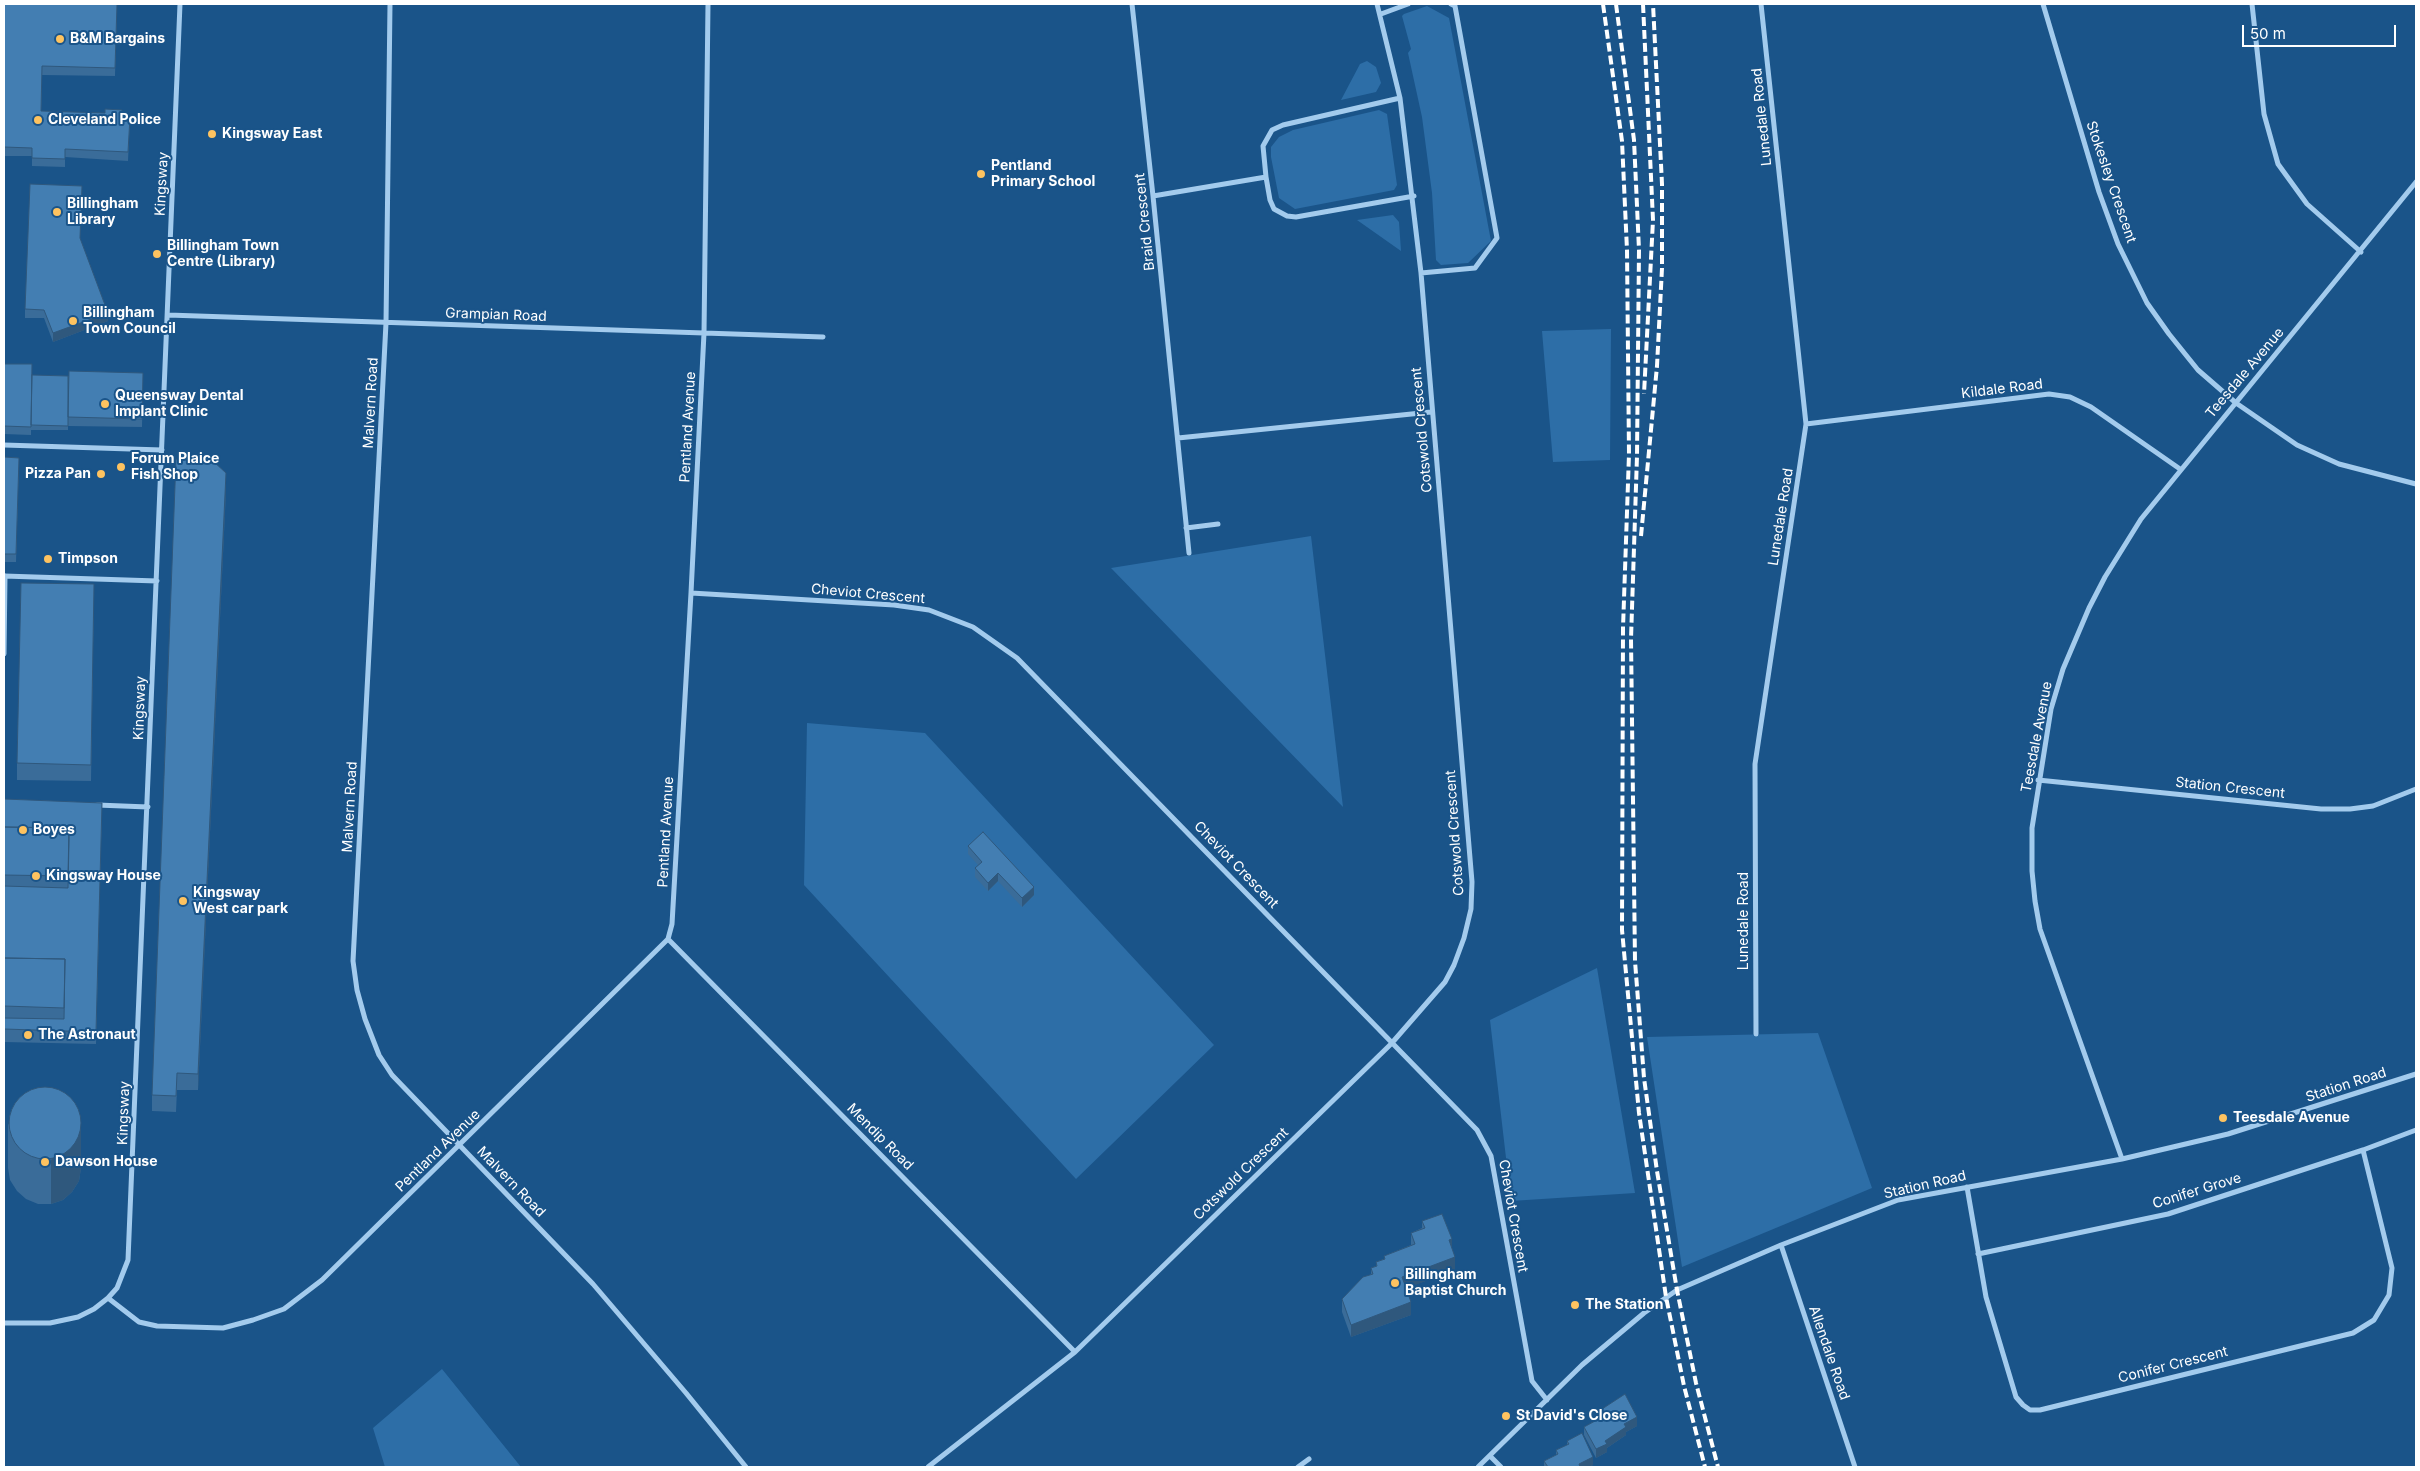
<!DOCTYPE html>
<style>
body{margin:0}
#map{position:relative;width:2420px;height:1471px;overflow:hidden;background:#1a5489;font-family:Inter,sans-serif}
canvas{display:block}
.frame{position:absolute;inset:0;border:5px solid #fff;pointer-events:none}
.scale{position:absolute;left:2242px;top:25px;width:154px;height:22px;box-sizing:border-box;border:2px solid #fff;border-top:0;padding-left:6px;font-size:15px;line-height:18px;white-space:nowrap;color:#fff;-webkit-text-stroke:4px #1a5489;paint-order:stroke}
</style>
<div id="map">
<canvas width="2420" height="1471"></canvas>
<div class="frame"></div>
<div class="scale">50 m</div>
</div>
<script>
const ctx = document.querySelector('canvas').getContext('2d');
ctx.lineJoin = 'round';
function fill(path, color) { ctx.fillStyle = color; ctx.fill(path, 'evenodd'); }
const poly = rows => new Path2D(rows.map(r => 'M' + r).join(''));
function trace(path, color, width, dash) { ctx.strokeStyle = color; ctx.lineWidth = width; ctx.lineCap = dash ? 'butt' : 'round'; ctx.setLineDash(dash || []); ctx.stroke(path); }
function drawText(font, color, halo, rows, align = 'center') {
  ctx.font = font + ' Inter,sans-serif'; ctx.lineWidth = 4; ctx.setLineDash([]); ctx.textBaseline = 'middle'; ctx.strokeStyle = halo; ctx.fillStyle = color; for (const [text, x, y, turn = 0] of rows) {
    ctx.save(); ctx.translate(x, y); ctx.rotate((+turn || 0) * Math.PI / 180); ctx.textAlign = isNaN(turn) ? turn : align; if (halo) ctx.strokeText(text, 0, 0); ctx.fillText(text, 0, 0); ctx.restore();
  }
}
const green = poly([
 [1427,6,1449,18,1491,241,1468,263,1441,265,1436,260,1432,193,1422,117,1408,53,1411,49,1402,16,1404,14],
 [1367,61,1376,67,1381,83,1376,92,1341,100,1360,64],
 [1379,110,1387,114,1397,185,1394,190,1295,209,1279,198,1271,157,1271,147,1279,137,1293,130],
 [1393,215,1399,222,1401,251,1357,220],
 [1611,329,1610,460,1553,462,1542,331],
 [1311,536,1343,807,1111,568],
 [807,723,925,733,1214,1045,1076,1179,804,885],
 [1597,968,1635,1193,1511,1201,1490,1020],
 [1818,1033,1872,1188,1682,1267,1647,1037],
 [442,1369,521,1467,385,1467,373,1428]
]);
const street = poly([
 [390,4,386,323,353,961,357,990,365,1019,379,1055,392,1075,593,1284,686,1393,746,1467],
 [1132,4,1153,196,1189,553],
 [2043,4,2099,192,2118,244,2147,303,2169,334,2198,370,2236,403,2297,445,2339,464,2416,484],
 [2252,4,2264,114,2278,164,2307,204,2361,252],
 [1381,14,1408,4],
 [1400,98,1283,125,1272,130,1263,146,1266,177,1270,200,1274,209,1287,216,1296,217,1414,196],
 [1153,196,1266,177],
 [1421,273,1475,268,1497,238,1455,6,1451,4],
 [168,315,823,337],
 [1806,424,2049,394,2070,397,2091,407,2180,469],
 [1178,438,1431,412],
 [4,445,162,450],
 [1186,528,1218,524],
 [4,576,157,581],
 [691,593,894,605,929,610,973,627,1017,658,1477,1130,1491,1156,1532,1381,1547,1400],
 [4,654,5,576],
 [2038,780,2321,809,2350,809,2373,806,2416,789],
 [97,805,148,807],
 [668,939,1075,1352],
 [1756,1034,1755,764,1806,424,1761,4],
 [2122,1159,2040,929,2035,901,2032,871,2032,828,2051,709,2063,669,2089,608,2105,577,2141,519,2416,182],
 [1967,1187,1986,1297,2016,1397,2023,1405,2030,1410,2040,1410,2353,1333,2374,1320,2389,1295,2392,1268,2363,1150],
 [1781,1245,1855,1467],
 [1978,1254,2168,1214,2363,1150,2416,1130],
 [108,1298,139,1322,157,1326,223,1328,253,1320,284,1309,322,1280,668,939,672,924,691,593,704,333,708,4],
 [4,1323,50,1323,78,1317,94,1309,108,1298,117,1288,128,1260,180,4],
 [1490,1456,1501,1467],
 [928,1467,1075,1352,1391,1044,1445,982,1454,965,1464,938,1471,909,1472,882,1421,273,1400,98,1377,4],
 [1298,1467,1309,1459],
 [1478,1467,1582,1365,1644,1313,1677,1290,1781,1245,1898,1200,2122,1159,2228,1134,2416,1074]
]);
const rail = poly([
 [1603,4,1622,141,1627,250,1629,454,1623,628,1622,930,1639,1113,1666,1297,1684,1386,1705,1467],
 [1616,4,1634,140,1639,250,1637,456,1631,639,1635,961,1644,1078,1657,1171,1677,1290,1696,1383,1718,1467],
 [1643,4,1653,220,1644,394],
 [1641,536,1657,366,1662,268,1662,184,1653,4]
]);
const wall = poly([
 [4,4,117,4,115,76,42,75,41,111,130,117,128,161,65,157,65,167,32,166,32,156,4,156],
 [80,239,108,321,53,342,44,318,25,318,25,309],
 [4,364,32,375,68,376,143,373,142,427,68,426,68,430,31,430,31,425,31,435,4,434],
 [4,457,19,458,16,562,4,562],
 [226,490,198,1090,177,1090,176,1112,152,1111,152,1095],
 [94,584,91,781,17,780,17,763],
 [4,799,102,803,96,1044,4,1042],
 [968,846,1034,895,1022,907,998,881,988,891,975,877,975,868,978,865,968,854],
 [8,1124,81,1168,79,1181,72,1192,63,1200,51,1204,38,1204,26,1199,17,1191,10,1180,8,1168],
 [1422,1221,1452,1248,1455,1270,1406,1288,1411,1315,1351,1337,1342,1312,1342,1299,1371,1274,1371,1268,1376,1266,1376,1262,1384,1259,1384,1256,1411,1245,1411,1233,1422,1228],
 [1602,1409,1637,1426,1626,1432,1626,1435,1607,1448,1607,1452,1596,1458,1584,1435,1584,1427,1593,1422,1593,1418,1602,1413],
 [1567,1441,1593,1465,1589,1467,1544,1467,1544,1461,1556,1455,1556,1450,1567,1445]
]);
const shadedWall = poly([
 [108,313,108,321,53,342,53,333],
 [226,473,226,490,198,1090,198,1074],
 [998,873,998,881,988,891,988,883],
 [1034,887,1034,895,1022,907,1022,898],
 [81,1124,81,1168,79,1181,72,1192,63,1200,51,1204,51,1160],
 [1452,1239,1452,1252,1449,1240],
 [1455,1257,1455,1270,1402,1290,1402,1277],
 [1411,1302,1411,1315,1351,1337,1351,1325],
 [1637,1417,1637,1426,1626,1432,1626,1435,1607,1448,1607,1452,1596,1458,1596,1449,1624,1424],
 [1593,1457,1593,1465,1589,1467,1579,1467,1579,1464]
]);
const building = poly([
 [4,4,117,4,115,68,42,66,41,111,105,113,105,109,122,110,122,117,130,117,128,152,65,149,65,159,32,158,32,148,4,147,4,4],
 [30,184,82,186,80,238,108,313,53,333,44,310,25,309,30,184],
 [4,364,32,364,31,427,4,426,4,364],
 [69,371,143,373,142,419,68,417,69,371],
 [32,375,68,376,68,426,31,425,32,375],
 [4,457,19,458,16,554,4,554,4,457],
 [176,459,213,461,226,473,198,1074,177,1073,176,1096,152,1095,176,459],
 [21,583,94,584,91,765,17,763,21,583],
 [4,799,102,803,96,1032,4,1029,4,1018,64,1019,65,959,4,958,4,886,68,888,69,840,69,828,4,827,4,799],
 [4,827,69,828,68,876,4,875,4,827],
 [983,832,1034,887,1022,898,998,873,988,883,975,868,982,862,968,846,983,832],
 [4,958,65,959,64,1008,4,1006,4,958],
 '9 1123a36 36 0 1 1 72 0a36 36 0 1 1-72 0Z',
 [1442,1214,1452,1239,1449,1240,1455,1257,1402,1277,1411,1302,1351,1325,1342,1299,1363,1277,1373,1274,1371,1268,1377,1266,1376,1262,1385,1259,1384,1256,1415,1244,1411,1233,1425,1228,1422,1221,1442,1214],
 [1625,1394,1637,1417,1624,1424,1626,1427,1605,1441,1607,1444,1596,1449,1584,1427,1595,1421,1593,1418,1604,1412,1602,1409,1625,1394],
 [1582,1433,1593,1457,1579,1464,1580,1467,1548,1467,1544,1461,1558,1454,1556,1450,1569,1444,1567,1441,1582,1433]
]);
const markers = [
 [60,39,5,"#fec360"],
 [38,120,5,"#fec360"],
 [212,134,5,"#fec360"],
 [981,174,5,"#fec360"],
 [57,212,5,"#fec360"],
 [157,254,5,"#fec360"],
 [73,321,5,"#fec360"],
 [105,404,5,"#fec360"],
 [121,467,5,"#fec360"],
 [101,474,5,"#fec360"],
 [48,559,5,"#fec360"],
 [23,830,5,"#fec360"],
 [36,876,5,"#fec360"],
 [183,901,5,"#fec360"],
 [28,1035,5,"#fec360"],
 [2223,1118,5,"#fec360"],
 [45,1162,5,"#fec360"],
 [1395,1283,5,"#fec360"],
 [1575,1305,5,"#fec360"],
 [1506,1416,5,"#fec360"]
];
const poiNames = [
 ["B&M Bargains",70,39],
 ["Cleveland Police",48,120],
 ["Kingsway East",222,134],
 ["Pentland",991,166],
 ["Primary School",991,182],
 ["Billingham",67,204],
 ["Library",67,220],
 ["Billingham Town",167,246],
 ["Centre (Library)",167,262],
 ["Billingham",83,313],
 ["Town Council",83,329],
 ["Queensway Dental",115,396],
 ["Implant Clinic",115,412],
 ["Forum Plaice",131,459],
 ["Fish Shop",131,475],
 ["Pizza Pan",91,474,"right"],
 ["Timpson",58,559],
 ["Boyes",33,830],
 ["Kingsway House",46,876],
 ["Kingsway",193,893],
 ["West car park",193,909],
 ["The Astronaut",38,1035],
 ["Teesdale Avenue",2233,1118],
 ["Dawson House",55,1162],
 ["Billingham",1405,1275],
 ["Baptist Church",1405,1291],
 ["The Station",1585,1305],
 ["St David's Close",1516,1416]
];
const streetNames = [
 ["Lunedale Road",1762,117,-96],
 ["Stokesley Crescent",2111,182,71],
 ["Kingsway",162,184,-87],
 ["Braid Crescent",1145,222,-96],
 ["Grampian Road",496,315,2],
 ["Teesdale Avenue",2245,373,-50],
 ["Kildale Road",2002,389,-7],
 ["Malvern Road",371,403,-87],
 ["Pentland Avenue",688,427,-87],
 ["Cotswold Crescent",1422,430,-95],
 ["Lunedale Road",1781,517,-81],
 ["Cheviot Crescent",868,594,5],
 ["Kingsway",140,708,-88],
 ["Teesdale Avenue",2037,737,-79],
 ["Station Crescent",2230,788,6],
 ["Malvern Road",350,807,-87],
 ["Pentland Avenue",666,832,-87],
 ["Cotswold Crescent",1455,833,-94],
 ["Cheviot Crescent",1236,865,46],
 ["Lunedale Road",1744,921,-90],
 ["Station Road",2346,1085,-18],
 ["Kingsway",124,1113,-88],
 ["Mendip Road",880,1137,45],
 ["Pentland Avenue",438,1151,-44],
 ["Cotswold Crescent",1241,1174,-44],
 ["Malvern Road",511,1182,46],
 ["Station Road",1925,1185,-13],
 ["Conifer Grove",2197,1191,-17],
 ["Cheviot Crescent",1513,1216,80],
 ["Allendale Road",1829,1353,71],
 ["Conifer Crescent",2173,1365,-14]
];
fill(green, '#2d6ea7');
trace(street, '#a3cbed', 5);
trace(rail, '#fff', 4, [9, 4]);
fill(wall, '#3a6c99');
fill(shadedWall, '#2f587d');
fill(building, '#437eb2');
trace(building, '#2f587d', 1);
for (const [x, y, r, color] of markers) { const dot = new Path2D(); dot.arc(x, y, r, 0, 2 * Math.PI); ctx.fillStyle = color; ctx.fill(dot); trace(dot, '#1a5489', 2); }
drawText('bold 14px', '#fff', '#1a5489', poiNames, 'left');
drawText('14px', '#fff', '#1a5489', streetNames);
</script>
